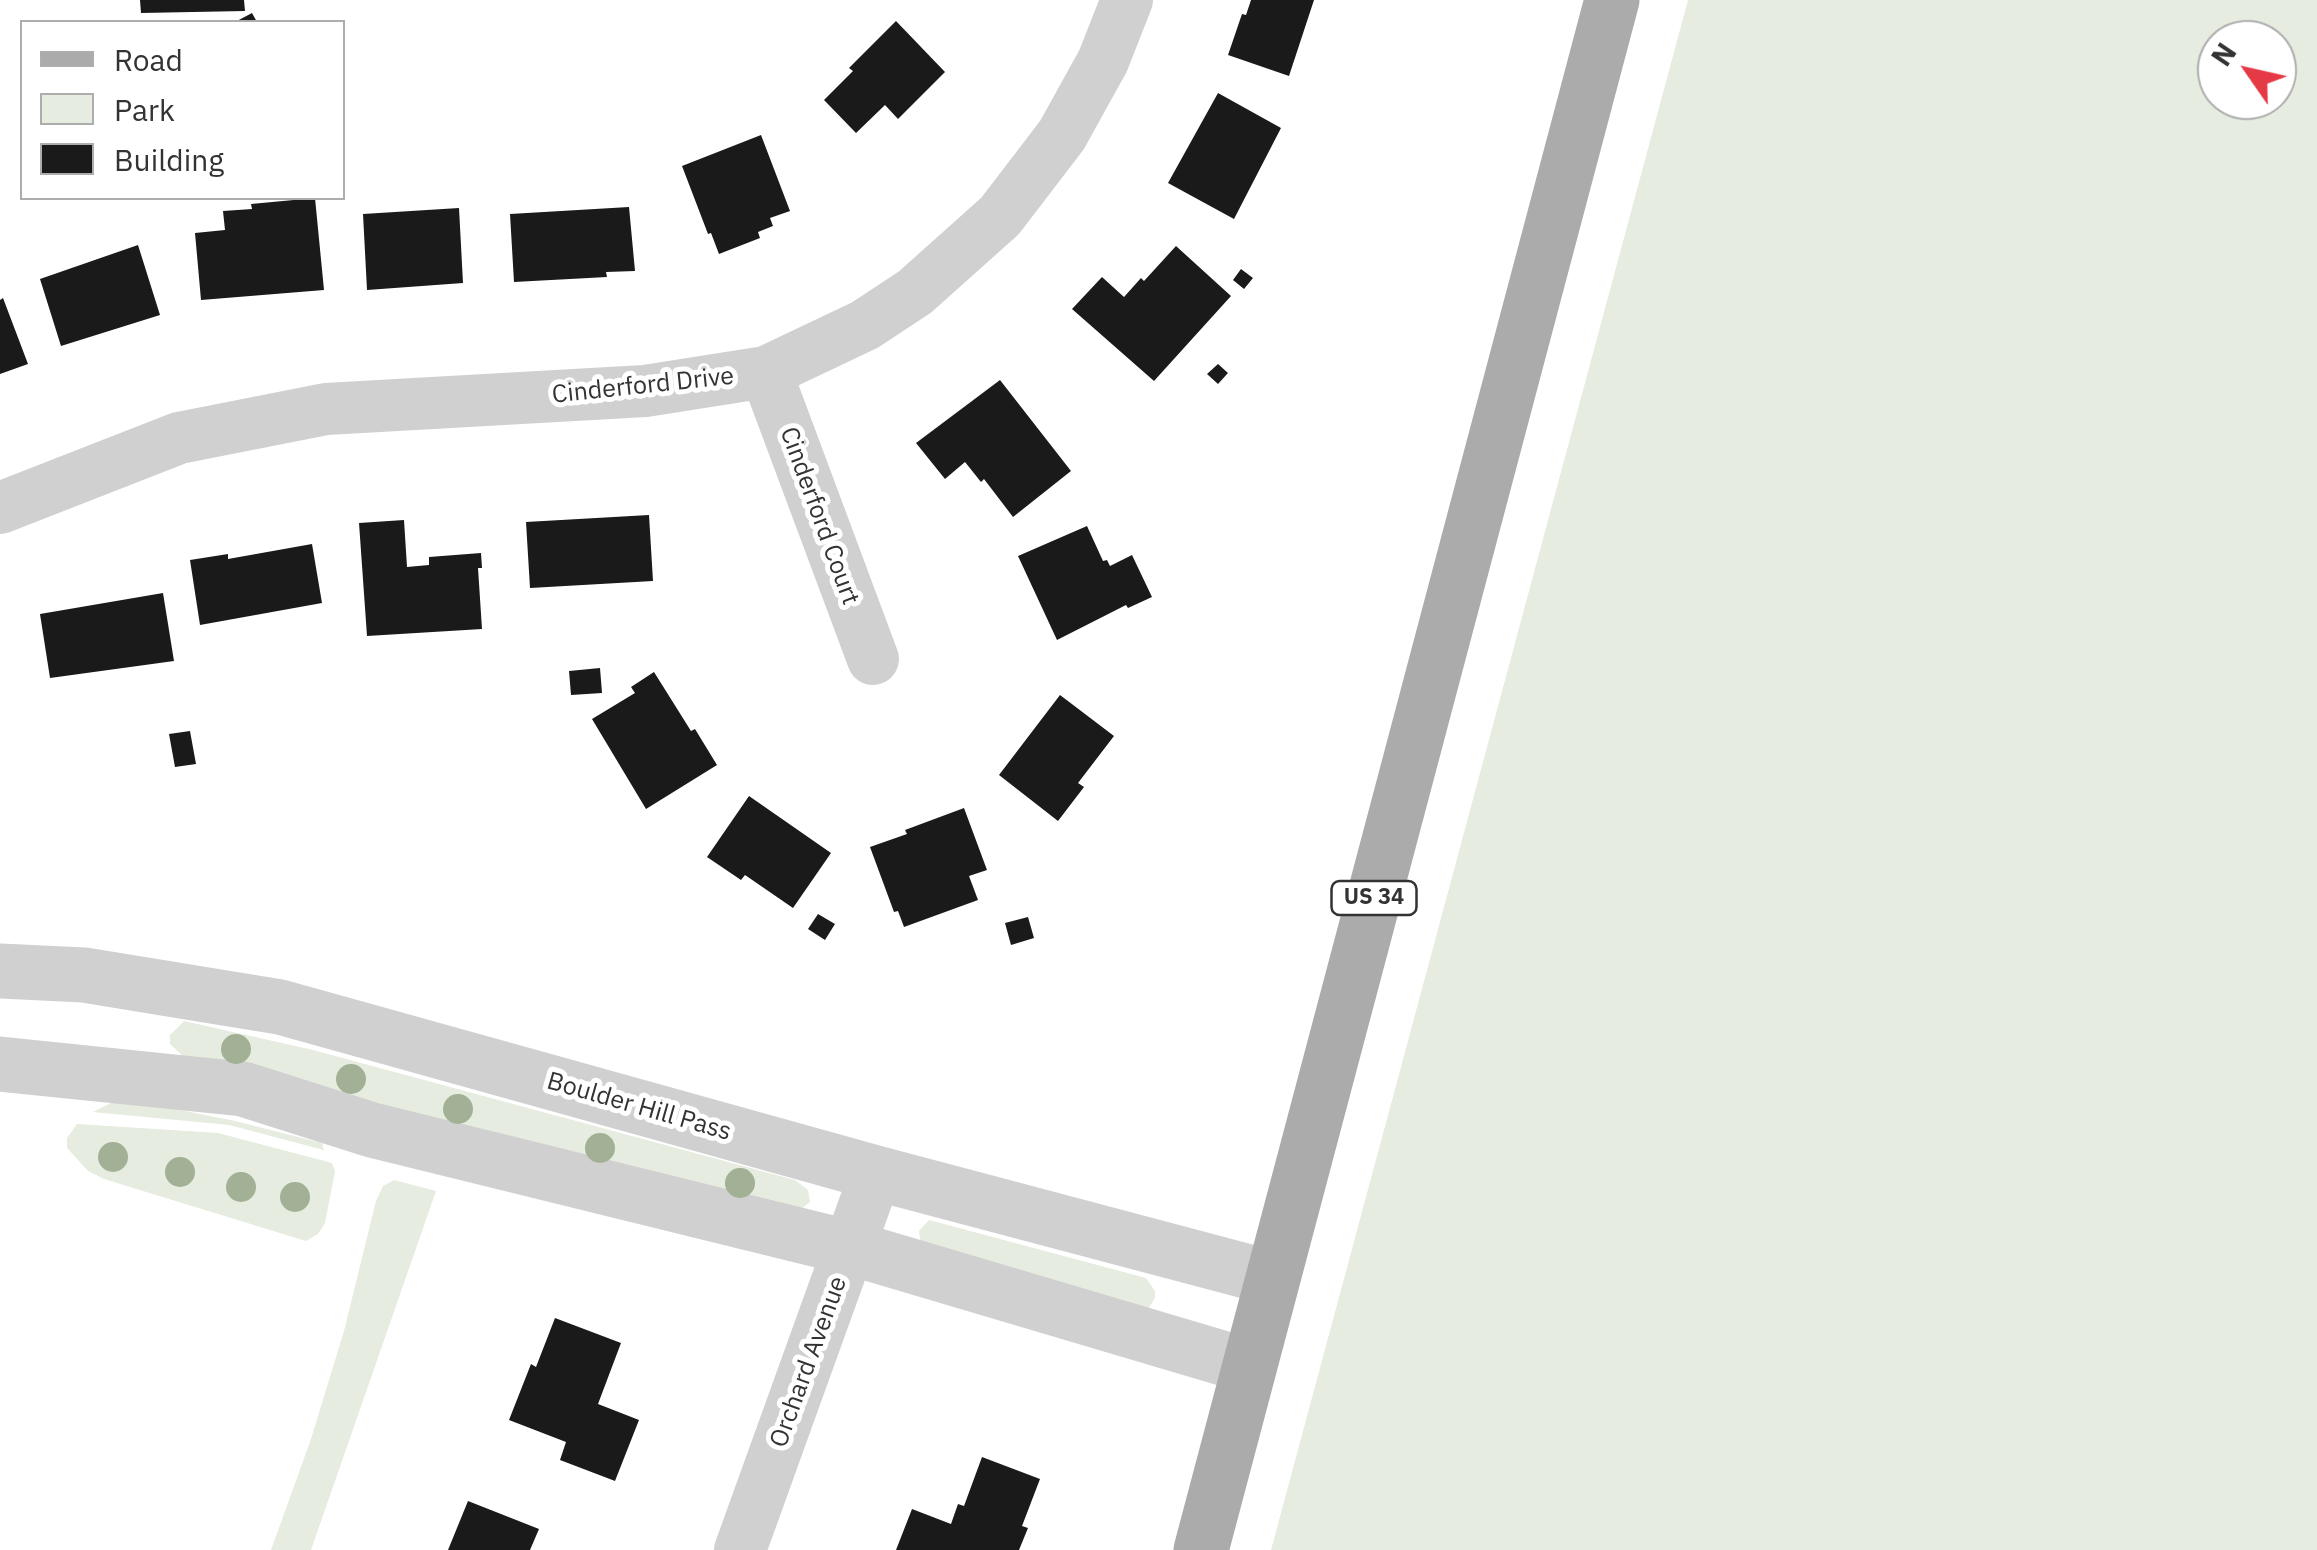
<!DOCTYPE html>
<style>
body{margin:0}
#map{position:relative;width:2317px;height:1550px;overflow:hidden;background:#fff;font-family:"IBM Plex Sans",sans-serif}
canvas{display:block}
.legend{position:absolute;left:20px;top:20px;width:325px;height:180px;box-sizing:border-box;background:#fff;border:2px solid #adadad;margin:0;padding:12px 18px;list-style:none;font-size:30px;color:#333}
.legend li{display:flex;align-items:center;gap:20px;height:50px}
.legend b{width:50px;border:2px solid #adadad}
.north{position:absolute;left:2197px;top:20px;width:100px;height:100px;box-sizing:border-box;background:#fff;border:2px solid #adadad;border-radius:50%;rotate:304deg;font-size:28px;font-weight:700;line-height:40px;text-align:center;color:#333}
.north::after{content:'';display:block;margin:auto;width:35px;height:45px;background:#e63946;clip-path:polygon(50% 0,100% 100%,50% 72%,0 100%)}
</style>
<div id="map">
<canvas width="2317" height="1550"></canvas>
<ul class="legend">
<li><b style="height:12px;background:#ababab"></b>Road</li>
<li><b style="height:28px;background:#e6ecdf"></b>Park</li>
<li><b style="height:28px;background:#1a1a1a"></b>Building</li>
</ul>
<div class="north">N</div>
</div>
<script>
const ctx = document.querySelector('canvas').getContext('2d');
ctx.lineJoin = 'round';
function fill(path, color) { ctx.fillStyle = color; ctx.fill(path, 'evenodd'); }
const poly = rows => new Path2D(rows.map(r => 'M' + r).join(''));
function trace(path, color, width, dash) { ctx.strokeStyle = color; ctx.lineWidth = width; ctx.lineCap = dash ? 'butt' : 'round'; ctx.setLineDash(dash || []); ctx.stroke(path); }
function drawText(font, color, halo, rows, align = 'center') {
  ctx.font = font + ' "IBM Plex Sans",sans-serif'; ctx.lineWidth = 10; ctx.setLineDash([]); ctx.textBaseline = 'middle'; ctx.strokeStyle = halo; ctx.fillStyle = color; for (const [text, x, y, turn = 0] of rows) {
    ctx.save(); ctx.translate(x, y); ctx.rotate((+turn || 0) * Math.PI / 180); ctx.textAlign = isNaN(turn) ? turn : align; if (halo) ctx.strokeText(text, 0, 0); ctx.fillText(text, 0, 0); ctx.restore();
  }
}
const green = poly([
 [1688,0,2317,0,2317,1550,1271,1550],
 [2277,40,2277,100,2217,100,2217,40],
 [184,1021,313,1050,795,1180,808,1190,810,1202,796,1213,185,1058,170,1044,170,1035],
 [135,1101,235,1121,322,1143,324,1150,229,1125,93,1112,111,1103],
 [77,1124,218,1133,332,1163,335,1171,325,1223,318,1234,306,1241,104,1179,88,1171,67,1148,67,1138],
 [394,1180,436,1191,311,1550,271,1550,311,1439,344,1331,376,1201,383,1186],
 [929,1220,1146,1278,1155,1291,1155,1298,1148,1309,921,1246,919,1231]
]);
const building = poly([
 [140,0,244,0,245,11,141,13],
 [1251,0,1314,0,1289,76,1228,55,1242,14,1246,15],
 [252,13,257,22,235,22],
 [896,21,945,72,898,119,885,105,856,133,824,100,853,71,849,68],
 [1218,93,1281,128,1234,219,1168,183],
 [761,135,790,211,770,218,773,226,758,232,760,238,719,254,711,233,708,234,682,166],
 [315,198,324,290,201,300,195,233,225,230,223,211,252,209,251,204],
 [629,207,635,271,606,272,607,277,514,282,510,214],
 [459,208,463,283,367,290,363,214],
 [138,245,160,315,61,346,40,279],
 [1176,246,1231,296,1154,381,1072,309,1102,277,1124,297,1141,278,1144,281],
 [1241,269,1253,278,1244,289,1233,280],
 [3,298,28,364,0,374,0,300],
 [1218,364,1228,373,1218,384,1207,374],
 [1000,380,1071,471,1013,517,984,479,981,482,965,462,945,479,916,443],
 [649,515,653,581,530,588,526,522],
 [404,520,407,567,429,565,429,557,481,553,482,568,478,568,482,629,367,636,359,523],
 [1087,526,1103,561,1107,560,1110,566,1132,555,1152,597,1128,608,1126,605,1057,640,1018,556],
 [312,544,322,603,200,625,190,560,228,554,228,559],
 [163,593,174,661,50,678,40,614],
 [600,668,602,693,571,695,569,671],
 [654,672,691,731,695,729,717,765,646,809,592,719,635,693,631,687],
 [1060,695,1114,736,1078,783,1084,787,1058,821,999,775],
 [190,731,196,764,175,767,169,734],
 [749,796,831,853,793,908,745,875,741,880,707,857],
 [964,808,987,870,969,876,978,900,904,927,898,911,894,912,870,847,907,834,905,830],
 [818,914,835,924,825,940,808,929],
 [1028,917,1034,938,1011,945,1005,923],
 [555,1318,621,1343,598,1404,639,1420,615,1481,560,1460,566,1442,509,1420,531,1364,536,1367],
 [982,1457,1040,1479,1022,1526,1028,1528,1019,1550,896,1550,912,1509,951,1524,958,1504,964,1506],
 [468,1501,539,1529,530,1550,448,1550]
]);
const minor = poly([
 [766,372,873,659],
 [0,508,179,438,326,409,645,391,766,372,865,325,915,292,1000,216,1062,135,1103,61,1127,0],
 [740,1550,876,1173]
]);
const tertiary = poly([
 [0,971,84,975,280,1007,876,1173,1272,1278],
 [0,1064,243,1089,372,1130,851,1248,1249,1366]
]);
const primary = poly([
 [1201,1550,1612,0]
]);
const trees = [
 [236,1049],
 [351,1079],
 [458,1109],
 [600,1148],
 [113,1157],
 [180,1172],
 [740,1183],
 [241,1187],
 [295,1197]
];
const shields = [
 [1374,898,85]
];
const shieldNames = [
 ["US 34",1374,898]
];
const streetNames = [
 ["Cinderford Drive",643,386,-6],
 ["Cinderford Court",819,516,70],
 ["Boulder Hill Pass",639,1107,16],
 ["Orchard Avenue",809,1362,-70]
];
fill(green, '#e6ecdf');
fill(building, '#1a1a1a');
trace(minor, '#d0d0d0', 52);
trace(tertiary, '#d0d0d0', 55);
trace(primary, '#ababab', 55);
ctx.fillStyle = '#a2b095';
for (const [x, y] of trees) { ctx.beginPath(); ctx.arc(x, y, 15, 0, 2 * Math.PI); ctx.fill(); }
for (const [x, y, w] of shields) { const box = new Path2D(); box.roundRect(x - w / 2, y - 17, w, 34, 8); ctx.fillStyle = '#fff'; ctx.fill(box); trace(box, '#333', 2.5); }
drawText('bold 22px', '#333', null, shieldNames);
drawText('25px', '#333', '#fff', streetNames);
</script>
